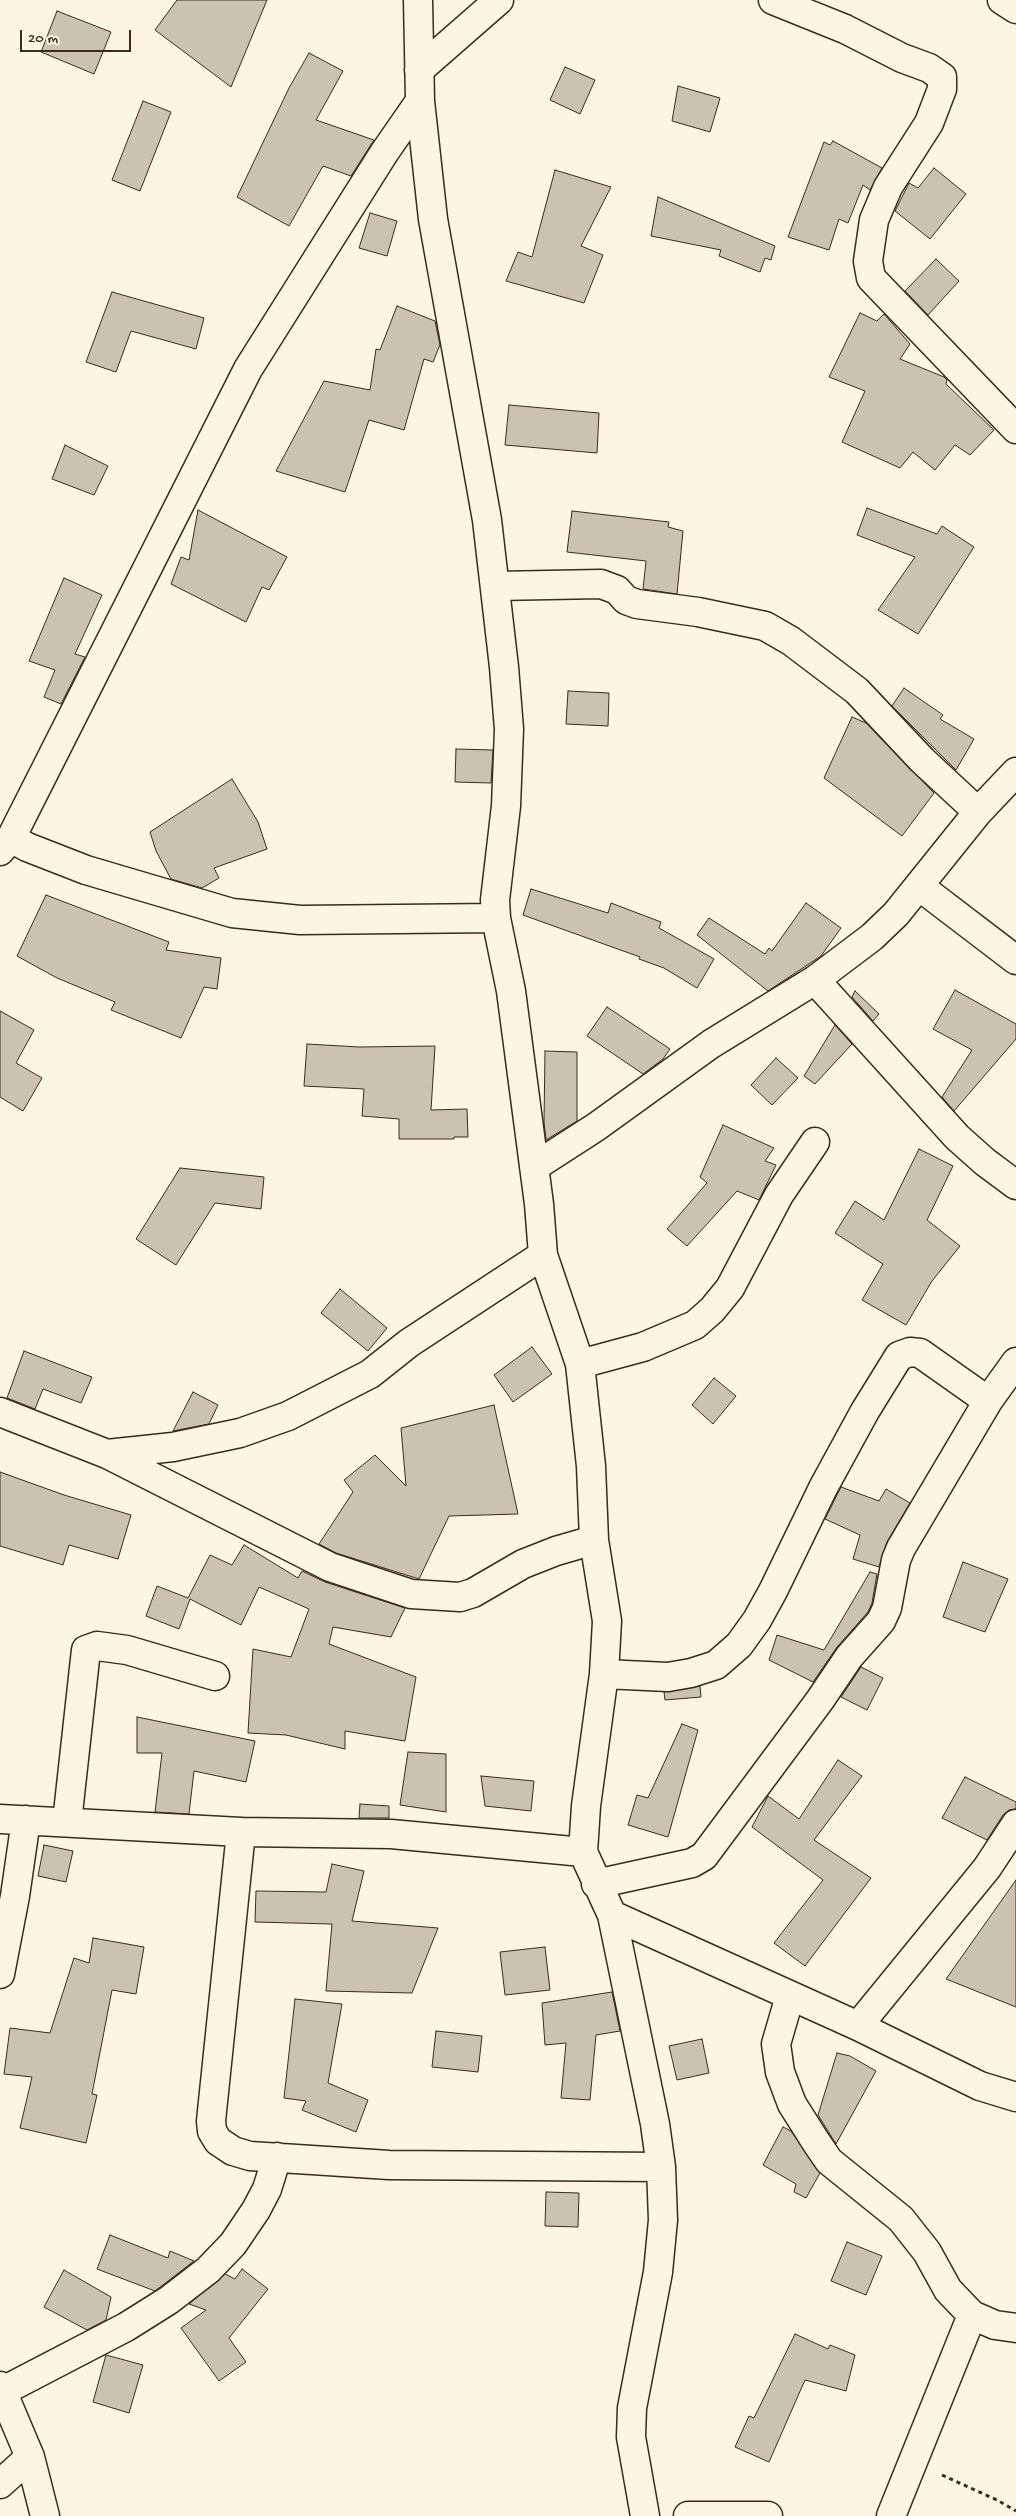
<!DOCTYPE html>
<style>
body{margin:0}
#map{position:relative;width:1016px;height:2516px;overflow:hidden;background:#fcf5e5;font-family:"Gochi Hand",sans-serif}
canvas{display:block}
.scale{position:absolute;left:20px;top:30px;width:111px;height:22px;box-sizing:border-box;border:2px solid #3b2a1e;border-top:0;padding-left:6px;font-size:15px;line-height:18px;white-space:nowrap;color:#3b2a1e;-webkit-text-stroke:4px #fcf5e5;paint-order:stroke}
</style>
<div id="map">
<canvas width="1016" height="2516"></canvas>
<div class="scale">20 m</div>
</div>
<script>
const ctx = document.querySelector('canvas').getContext('2d');
ctx.lineJoin = 'round';
function fill(path, color) { ctx.fillStyle = color; ctx.fill(path, 'evenodd'); }
const poly = rows => new Path2D(rows.map(r => 'M' + r).join(''));
function trace(path, color, width, dash) { ctx.strokeStyle = color; ctx.lineWidth = width; ctx.lineCap = dash ? 'butt' : 'round'; ctx.setLineDash(dash || []); ctx.stroke(path); }
const building = poly([
 [177,0,267,0,231,87,155,30,177,0],
 [57,11,111,32,94,74,41,52,57,11],
 [309,53,343,71,316,120,374,140,351,176,323,166,289,226,237,197,289,88,309,53],
 [565,67,595,80,580,114,550,100,565,67],
 [678,86,720,98,710,132,672,121,678,86],
 [143,101,171,112,140,191,112,180,143,101],
 [833,141,882,168,870,190,863,185,848,223,839,219,829,250,788,237,824,142,830,145,833,141],
 [934,168,966,194,930,239,895,211,909,183,918,188,934,168],
 [555,170,611,187,581,246,603,255,584,303,506,281,518,252,532,257,555,170],
 [658,197,775,246,771,260,765,258,760,272,719,256,721,250,651,236,658,197],
 [370,213,397,221,387,256,359,248,370,213],
 [936,259,959,281,928,315,905,291,936,259],
 [112,292,204,318,196,349,131,331,116,372,86,362,112,292],
 [397,306,435,321,440,345,433,362,424,359,404,430,369,420,345,492,276,471,324,381,370,390,376,349,380,350,397,306],
 [860,313,877,321,884,314,910,344,900,359,944,377,947,380,946,384,994,430,970,455,955,445,935,470,913,452,900,468,842,442,865,391,829,377,860,313],
 [509,405,599,413,597,453,505,445,509,405],
 [65,445,108,466,94,495,52,479,65,445],
 [867,508,937,534,942,526,974,547,918,634,878,610,915,557,857,535,867,508],
 [198,510,287,557,269,590,262,587,246,622,171,584,181,557,189,560,198,510],
 [572,511,669,522,668,527,683,531,677,594,643,589,646,561,567,552,572,511],
 [64,578,102,595,75,654,85,657,61,704,44,697,55,670,29,661,64,578],
 [904,688,943,715,940,719,974,739,956,770,892,706,904,688],
 [568,691,609,693,608,726,566,724,568,691],
 [852,717,866,723,934,793,902,836,824,778,852,717],
 [456,749,493,750,491,783,455,782,456,749],
 [232,779,258,822,267,849,214,868,219,878,202,888,171,879,156,851,150,832,232,779],
 [531,889,608,913,611,903,661,922,659,928,714,959,697,988,664,968,639,959,640,957,523,915,531,889],
 [46,895,169,942,166,950,221,958,217,989,204,987,181,1038,111,1010,115,1002,57,978,17,956,46,895],
 [806,903,841,928,821,956,768,991,697,935,709,918,765,954,769,948,772,951,806,903],
 [955,990,1016,1024,1016,1039,954,1111,942,1097,972,1050,933,1029,955,990],
 [855,991,879,1014,873,1021,852,997,855,991],
 [607,1007,670,1049,663,1059,643,1074,587,1036,607,1007],
 [0,1011,34,1030,16,1063,42,1078,23,1111,0,1097,0,1011],
 [835,1025,852,1044,815,1084,804,1076,835,1025],
 [307,1044,359,1047,435,1046,431,1110,467,1109,468,1137,454,1137,454,1139,399,1139,399,1119,362,1116,364,1089,304,1086,307,1044],
 [545,1051,577,1052,577,1121,546,1140,544,1122,545,1051],
 [776,1058,798,1078,772,1105,751,1085,776,1058],
 [723,1125,774,1148,765,1161,776,1165,759,1200,737,1191,687,1246,667,1229,707,1183,700,1177,723,1125],
 [919,1149,953,1166,927,1220,960,1246,932,1281,906,1325,862,1300,883,1264,835,1233,855,1201,884,1220,919,1149],
 [180,1168,264,1177,261,1209,215,1203,176,1265,136,1239,180,1168],
 [340,1289,387,1328,368,1351,321,1313,340,1289],
 [532,1347,552,1374,513,1402,494,1375,532,1347],
 [24,1351,92,1377,81,1403,43,1389,35,1409,7,1398,24,1351],
 [714,1378,736,1396,713,1424,692,1405,714,1378],
 [193,1392,218,1405,209,1424,173,1431,193,1392],
 [494,1405,518,1514,449,1516,419,1579,336,1553,319,1544,353,1492,344,1480,375,1455,406,1486,401,1428,494,1405],
 [0,1472,64,1495,131,1515,118,1559,69,1545,63,1565,0,1546,0,1472],
 [841,1487,879,1501,886,1489,910,1503,887,1542,879,1567,853,1559,860,1535,825,1519,841,1487],
 [244,1545,298,1578,302,1571,325,1582,405,1608,391,1637,333,1627,329,1644,416,1677,405,1741,345,1731,345,1749,286,1735,248,1733,253,1649,291,1657,309,1609,259,1587,241,1625,190,1599,179,1629,146,1616,157,1586,188,1598,210,1555,232,1565,244,1545],
 [963,1562,1008,1579,985,1632,943,1617,963,1562],
 [870,1572,877,1574,872,1603,868,1612,837,1647,813,1682,769,1660,777,1635,824,1650,870,1572],
 [861,1667,883,1678,867,1710,841,1697,861,1667],
 [700,1686,701,1697,665,1700,664,1692,700,1686],
 [137,1717,255,1741,246,1782,194,1771,189,1814,155,1812,162,1753,137,1753,137,1717],
 [682,1724,698,1730,668,1837,628,1825,637,1795,648,1798,682,1724],
 [408,1752,446,1754,446,1812,400,1805,408,1752],
 [838,1760,862,1776,814,1840,871,1878,805,1966,774,1943,823,1880,752,1827,768,1796,799,1819,838,1760],
 [481,1776,534,1781,531,1811,485,1806,481,1776],
 [965,1777,1016,1802,1016,1809,1009,1810,1003,1815,987,1840,942,1818,965,1777],
 [360,1804,389,1806,389,1818,359,1818,360,1804],
 [44,1845,73,1851,66,1882,38,1876,44,1845],
 [332,1864,364,1871,352,1921,438,1928,412,1993,326,1991,332,1924,255,1922,256,1891,326,1892,332,1864],
 [1016,1880,1016,2007,946,1979,1016,1880],
 [93,1938,144,1947,136,1994,112,1990,92,2094,97,2095,86,2143,20,2128,32,2077,4,2074,10,2028,50,2033,74,1958,89,1963,93,1938],
 [545,1947,550,1990,505,1995,500,1952,545,1947],
 [612,1992,620,2031,596,2035,590,2100,561,2098,566,2043,545,2045,542,2003,612,1992],
 [295,1999,342,2004,328,2083,368,2100,356,2132,302,2110,306,2101,284,2098,295,1999],
 [436,2031,482,2036,478,2072,432,2067,436,2031],
 [702,2039,709,2073,677,2080,669,2046,702,2039],
 [837,2053,850,2056,876,2071,836,2144,818,2115,837,2053],
 [783,2127,791,2131,820,2173,806,2198,794,2192,796,2184,763,2165,783,2127],
 [546,2192,579,2193,578,2227,545,2226,546,2192],
 [110,2235,168,2258,170,2251,194,2261,155,2291,97,2269,110,2235],
 [847,2242,882,2256,866,2295,831,2281,847,2242],
 [242,2269,268,2289,229,2338,246,2362,219,2381,181,2328,206,2310,189,2304,225,2274,235,2279,242,2269],
 [64,2270,111,2297,106,2320,87,2330,44,2307,64,2270],
 [795,2334,828,2349,830,2345,855,2355,846,2391,805,2380,769,2462,735,2447,749,2416,754,2418,795,2334],
 [106,2355,143,2365,129,2413,93,2402,106,2355]
]);
const path = poly([
 [942,2475,997,2500,1016,2511]
]);
const minor = poly([
 [418,0,420,101,433,219,487,520,504,667,509,729,506,806,495,900,496,918,511,991,539,1204,543,1255,580,1364,591,1466,594,1540,607,1621,604,1674,586,1806,583,1852,612,1915,655,2124,661,2167,663,2220,658,2272,632,2408,631,2437,645,2516],
 [773,0,845,29,902,58,929,68,942,77,942,89,929,123,888,187,874,220,868,261,871,278,1016,429],
 [1002,0,1016,9],
 [419,70,499,0],
 [496,586,601,584,617,590,626,600,637,604,698,612,765,626,791,641,857,691,922,760,978,812],
 [11,838,27,847,86,870,232,913,300,920,496,918],
 [0,851,11,838,248,369,384,153,420,101],
 [919,886,1016,960],
 [815,980,957,1137,985,1162,1016,1185],
 [534,1167,596,1127,711,1044,815,980,872,937,896,914,978,812,1016,772],
 [580,1364,643,1347,695,1325,712,1310,730,1288,779,1195,815,1142],
 [0,1412,107,1454,173,1447,240,1433,288,1416,370,1374,409,1343,543,1255],
 [107,1454,330,1567,411,1594,460,1597,473,1593,523,1564,556,1551,594,1540],
 [604,1674,668,1677,691,1673,716,1665,739,1645,757,1620,773,1591,823,1488,865,1411,899,1356,910,1352,920,1353,988,1401],
 [0,1819,241,1832,391,1834,583,1852],
 [67,1822,86,1650,97,1646,127,1650,215,1676],
 [241,1832,211,2121,212,2131,218,2141,233,2151,250,2156,389,2165,661,2167],
 [596,1884,692,1863,704,1856,820,1700,849,1657,881,1621,887,1608,896,1560,901,1548,988,1401,1016,1362],
 [612,1915,858,2026,980,2086,1016,2097],
 [0,1974,15,1896,26,1820],
 [790,1996,776,2044,780,2072,792,2104,816,2142,829,2161,901,2219,927,2252,948,2290,972,2315,995,2325,1016,2328],
 [858,2026,987,1868,1016,1824],
 [0,2386,30,2457,45,2516],
 [3,2391,126,2327,169,2300,208,2270,233,2244,256,2210,267,2189,277,2157],
 [0,2484,30,2457],
 [688,2516,768,2516],
 [891,2516,972,2315]
]);
fill(building, '#ccc2b3');
trace(building, '#3b2a1e', 1);
trace(minor, '#3b2a1e', 31);
trace(path, '#3b2a1e', 3, [4, 4]);
trace(minor, '#fcf5e5', 28);
</script>
